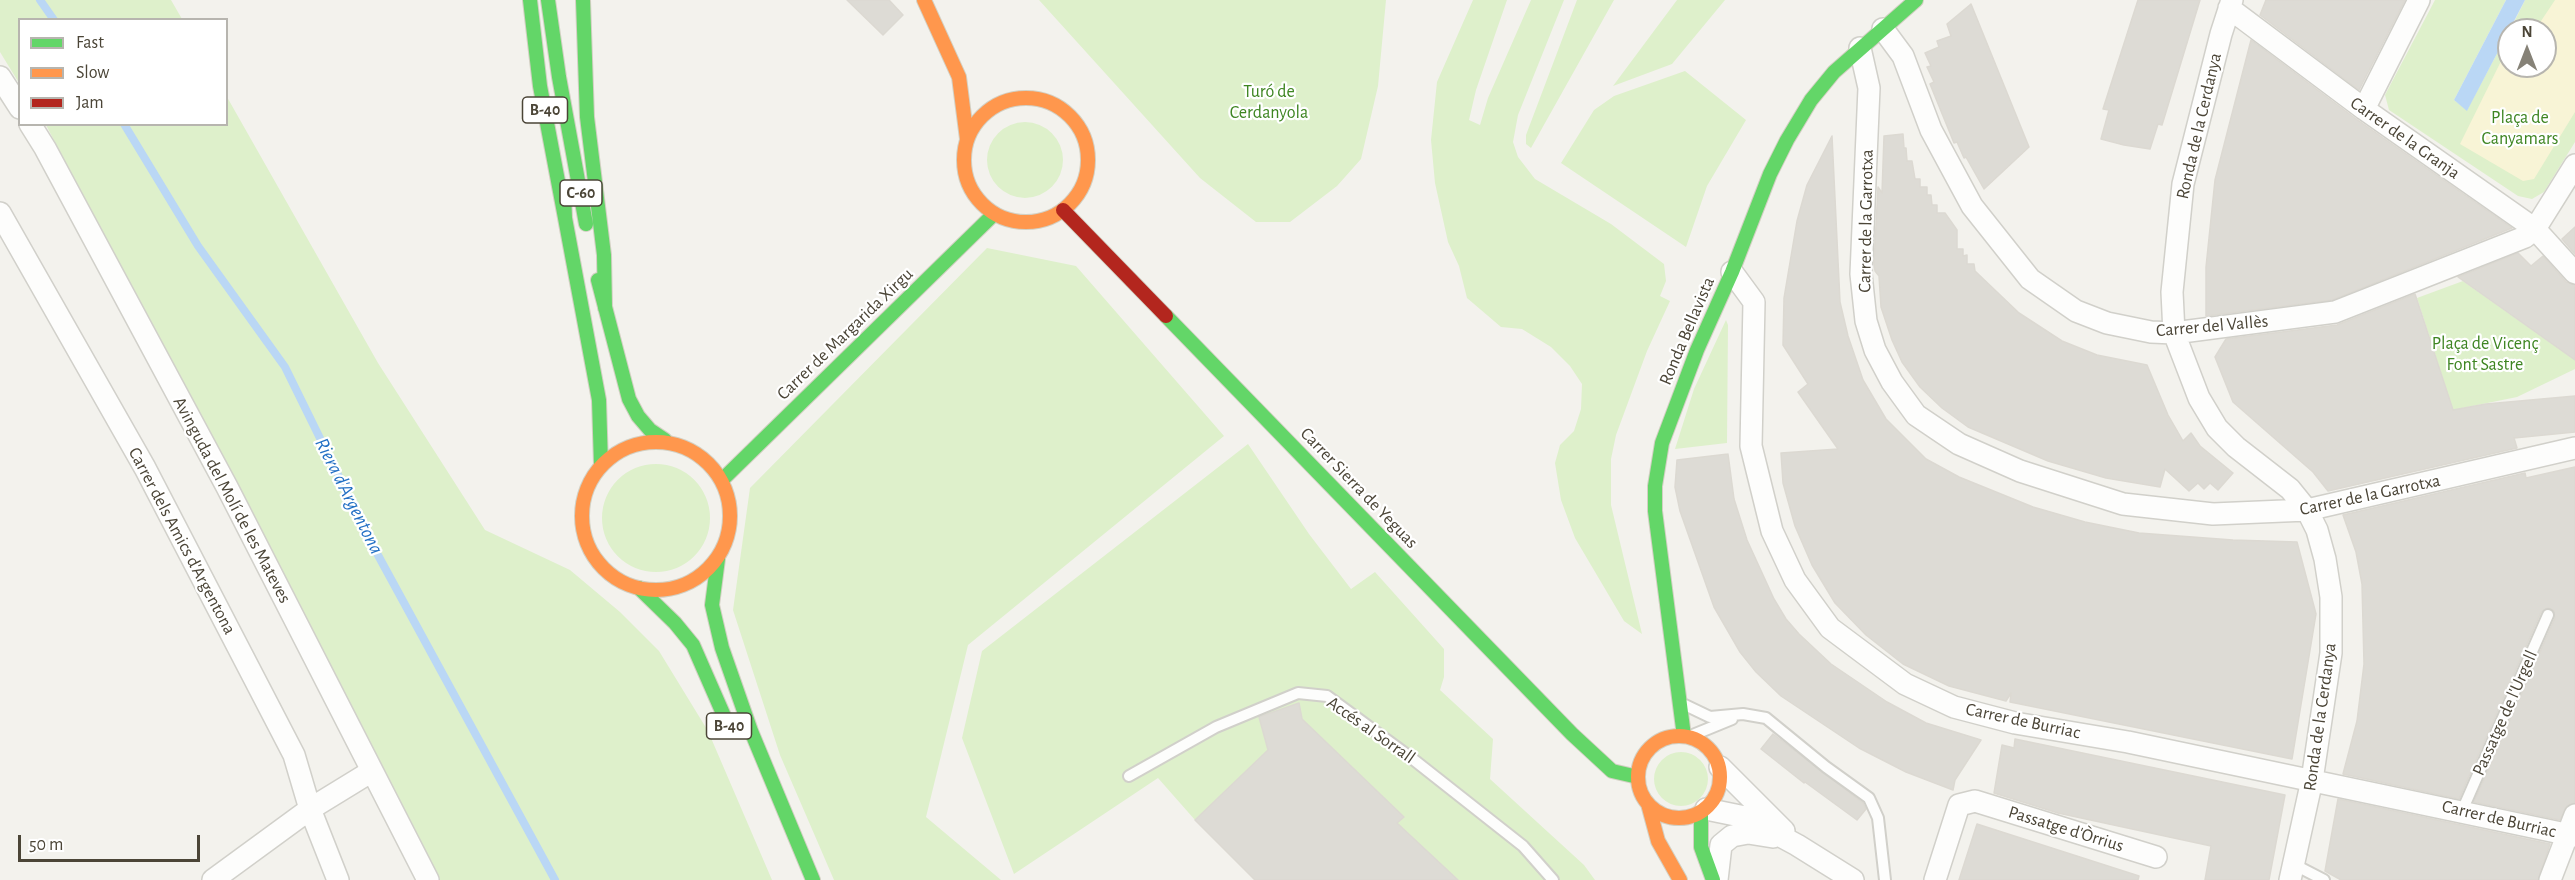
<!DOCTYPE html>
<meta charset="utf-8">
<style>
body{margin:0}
#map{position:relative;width:2575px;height:880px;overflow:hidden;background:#f3f2ed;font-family:"Alegreya Sans",sans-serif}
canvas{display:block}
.legend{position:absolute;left:18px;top:18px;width:210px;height:108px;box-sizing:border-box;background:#fff;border:2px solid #b7b5af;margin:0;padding:8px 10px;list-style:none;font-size:18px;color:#4b4537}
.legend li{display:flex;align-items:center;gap:12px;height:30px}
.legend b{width:30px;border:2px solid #b7b5af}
.north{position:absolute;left:2497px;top:18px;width:60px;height:60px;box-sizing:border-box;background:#fff;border:2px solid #b7b5af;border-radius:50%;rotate:0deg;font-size:16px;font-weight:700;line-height:24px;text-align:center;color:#4b4537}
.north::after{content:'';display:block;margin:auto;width:21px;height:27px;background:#868277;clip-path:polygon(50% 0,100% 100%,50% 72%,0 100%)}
.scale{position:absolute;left:18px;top:835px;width:182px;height:27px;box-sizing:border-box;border:3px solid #4b4537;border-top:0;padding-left:8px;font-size:18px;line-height:21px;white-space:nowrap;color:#4b4537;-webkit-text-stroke:4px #fff;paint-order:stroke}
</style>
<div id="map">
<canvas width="2575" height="880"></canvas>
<ul class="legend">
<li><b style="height:8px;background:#63d668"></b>Fast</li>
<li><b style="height:8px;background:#ff974d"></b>Slow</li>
<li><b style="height:8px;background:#b3261e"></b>Jam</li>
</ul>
<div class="north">N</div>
<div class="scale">50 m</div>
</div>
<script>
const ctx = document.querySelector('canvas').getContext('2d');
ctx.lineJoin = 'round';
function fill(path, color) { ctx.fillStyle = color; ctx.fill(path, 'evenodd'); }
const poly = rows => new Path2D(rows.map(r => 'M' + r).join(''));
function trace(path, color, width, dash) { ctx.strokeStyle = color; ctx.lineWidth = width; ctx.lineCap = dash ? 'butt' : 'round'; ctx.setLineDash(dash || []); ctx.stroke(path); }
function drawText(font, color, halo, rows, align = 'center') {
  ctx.font = font + ' "Alegreya Sans",sans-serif'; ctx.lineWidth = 4.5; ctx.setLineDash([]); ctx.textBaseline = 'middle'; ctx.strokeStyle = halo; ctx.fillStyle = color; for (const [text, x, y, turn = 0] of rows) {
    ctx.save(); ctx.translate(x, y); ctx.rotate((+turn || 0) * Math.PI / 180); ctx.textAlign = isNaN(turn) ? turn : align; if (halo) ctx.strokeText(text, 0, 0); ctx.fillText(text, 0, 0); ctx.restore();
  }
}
const green = poly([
 [0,0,171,0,182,19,20,20,19,83,0,52],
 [1039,0,1386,0,1378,86,1361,159,1337,186,1290,222,1256,222,1200,178],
 [1473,0,1507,0,1476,90,1469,120,1480,125,1488,98,1531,0,1564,0,1518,115,1513,142,1518,157,1535,179,1611,224,1664,264,1666,281,1660,296,1670,301,1647,351,1616,435,1611,459,1611,505,1642,634,1624,621,1575,538,1561,500,1555,463,1560,445,1574,431,1581,409,1582,384,1570,366,1551,347,1522,329,1501,327,1467,298,1459,266,1448,242,1435,183,1431,140,1437,82],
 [1577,0,1614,0,1531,148,1526,144,1526,135],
 [1677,0,1725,0,1672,64,1613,86],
 [2435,0,2506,0,2454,100,2467,110,2509,31,2509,66,2545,66,2545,30,2510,30,2525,0,2575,0,2575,142,2544,192,2532,199,2518,196,2389,110,2385,95],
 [1685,71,1746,120,1707,186,1686,247,1561,163,1594,110,1614,96],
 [227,97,378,363,485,530,570,570,620,612,659,651,708,731,772,880,439,880,46,125,226,124],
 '987 160a38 38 0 1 1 76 0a38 38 0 1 1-76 0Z',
 [987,248,1076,266,1224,436,968,645,926,817,1001,880,834,880,780,755,733,610,750,488],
 [2463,281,2575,360,2575,369,2517,397,2453,410,2417,298],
 [1726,320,1728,325,1727,443,1675,449,1694,389],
 [1248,444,1309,534,1351,589,1375,572,1444,649,1444,677,1440,690,1493,739,1490,779,1584,865,1595,880,1255,880,1195,820,1158,778,1014,874,962,738,982,651],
 '602 518a54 54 0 1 1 108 0a54 54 0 1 1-108 0Z',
 '1654 779a27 27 0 1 1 54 0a27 27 0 1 1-54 0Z'
]);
const sand = poly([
 [2555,0,2575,0,2575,112,2534,179,2523,181,2460,144,2509,45,2509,66,2545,66,2545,30,2535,30]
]);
const water = poly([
 [2506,0,2525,0,2467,111,2454,100]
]);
const stream = poly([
 [40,0,54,20],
 [124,124,198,246,285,367,373,546,555,880]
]);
const building = poly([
 [847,0,889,0,903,15,883,35,847,0],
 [2138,0,2200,0,2162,125,2158,124,2150,149,2124,145,2101,139,2109,110,2103,109,2138,0],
 [2266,0,2405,0,2359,90,2260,15,2266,0],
 [1971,4,2029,147,1984,189,1966,157,1964,158,1957,142,1954,143,1930,84,1934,82,1927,67,1931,66,1925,53,1939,47,1937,41,1951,36,1947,24,1971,4],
 [2251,40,2356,119,2512,228,2332,300,2206,316,2206,267,2215,180,2251,40],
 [1903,134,1904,148,1906,148,1907,161,1912,161,1915,179,1920,179,1920,187,1927,187,1927,195,1931,195,1932,205,1937,205,1937,213,1945,213,1957,230,1957,249,1963,249,1963,256,1967,255,1967,264,1974,264,1975,271,2019,313,2062,341,2097,355,2147,365,2168,415,2183,441,2191,433,2200,446,2233,473,2218,490,2210,483,2204,489,2198,483,2189,491,2165,469,2160,487,2106,478,2048,461,1968,427,1942,408,1920,387,1902,362,1892,340,1881,307,1879,276,1875,271,1874,263,1878,187,1882,193,1884,136,1903,134],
 [1832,136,1840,302,1848,336,1863,380,1886,419,1926,459,1959,477,2033,507,2085,522,2139,533,2233,540,2297,542,2316,614,2292,759,2010,702,2011,693,2006,701,1949,686,1903,664,1866,635,1835,603,1812,565,1795,526,1783,483,1781,453,1838,449,1798,392,1808,384,1783,345,1784,298,1797,221,1807,185,1832,136],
 [2575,227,2575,254,2562,239,2575,227],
 [2518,253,2531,266,2543,256,2566,282,2575,285,2575,360,2458,277,2518,253],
 [2415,294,2453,410,2486,404,2575,396,2575,432,2514,438,2517,448,2328,491,2313,472,2233,402,2215,357,2226,339,2337,325,2415,294],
 [1728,454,1734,499,1747,540,1774,599,1786,619,1799,634,1831,664,1887,702,1926,723,1981,740,1955,780,1953,790,1906,772,1859,748,1781,696,1756,672,1740,652,1714,607,1680,511,1675,487,1677,460,1728,454],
 [2575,467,2575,803,2567,806,2560,820,2474,802,2555,618,2554,611,2548,608,2541,612,2459,799,2343,774,2357,721,2364,664,2362,584,2356,552,2343,515,2525,473,2526,478,2575,467],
 [1299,703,1302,719,1404,817,1397,823,1458,880,1255,880,1195,820,1268,750,1259,717,1299,703],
 [1773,734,1863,803,1866,809,1857,820,1805,782,1804,783,1761,749,1773,734],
 [2015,739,2285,795,2269,880,2205,880,2211,846,2058,813,1994,793,2002,745,2014,748,2015,739],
 [2338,799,2550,844,2538,880,2341,880,2325,871,2338,799],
 [1977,824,2139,876,2138,880,1959,880,1977,824]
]);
const lane = poly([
 [1685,705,1710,717,1743,714,1766,718,1826,767,1869,798,1878,818,1885,880],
 [1688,737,1732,719],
 [1129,776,1216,727,1298,693,1327,696,1414,760,1523,846,1553,880],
 [2462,811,2548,615],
 [2293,864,2324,880]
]);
const street = poly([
 [2232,0,2221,34,2183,184,2172,292,2174,333,2199,398,2217,428,2236,447,2290,489,2307,510,2317,530,2325,559,2331,597,2331,653,2312,780,2290,880],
 [2229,8,2364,109,2535,229,2575,273],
 [1883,29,1903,56,1931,130,1972,206,2030,279,2076,311,2107,323,2151,332,2174,333,2335,312,2525,237,2535,229,2575,165],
 [1860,48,1869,88,1861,274,1866,321,1875,350,1892,382,1916,415,1959,444,2020,471,2123,504,2213,514,2307,510,2575,448],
 [0,77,20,108],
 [2364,109,2419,0],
 [30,124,45,148,227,487,428,880],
 [0,213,145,468,294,755,310,809,338,880],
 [1732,272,1754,302,1751,446,1772,531,1795,580,1830,628,1905,684,1954,707,2015,723,2128,742,2575,836],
 [1720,767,1784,831],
 [1706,809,1745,817,1797,845,1853,880],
 [213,880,310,809,372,771],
 [1717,880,1721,845,1732,836,1748,833,1773,837],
 [1935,880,1959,805,1975,801,2156,857],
 [2550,880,2575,815]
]);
const fast = poly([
 [530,0,540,86,565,218],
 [548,0,559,77,586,224],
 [583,0,587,117,604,255,605,308],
 [564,194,565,218,599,400,601,465],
 [598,280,629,399,638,416,650,430,665,440],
 [1166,316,1572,734,1612,771,1638,777],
 [722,480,994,214],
 [718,559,712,605,722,648,751,731,813,880],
 [639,588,675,623,693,645,728,725],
 [1684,736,1655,511,1655,486,1662,443,1697,350,1732,272,1770,174,1787,140,1811,100,1834,72,1916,0],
 [1701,812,1701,847,1713,880]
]);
const slow = poly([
 [924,0,959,77,967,139],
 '964 160a62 62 0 1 1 124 0a62 62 0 1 1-124 0Z',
 '582 516a74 74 0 1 1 148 0a74 74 0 1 1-148 0Z',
 '1638 777a41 41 0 1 1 82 0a41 41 0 1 1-82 0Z',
 [1648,804,1658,841,1680,880]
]);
const jam = poly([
 [1063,210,1166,316]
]);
const shields = [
 [545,110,45],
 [581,193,42],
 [729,726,45]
];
const shieldNames = [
 ["B-40",545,110],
 ["C-60",581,193],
 ["B-40",729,726]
];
const parkNames = [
 ["Turó de",1269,92],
 ["Cerdanyola",1269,113],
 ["Plaça de",2520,118],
 ["Canyamars",2520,139],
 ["Plaça de Vicenç",2485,344],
 ["Font Sastre",2485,365]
];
const streetNames = [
 ["Ronda de la Cerdanya",2199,126,-77],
 ["Carrer de la Granja",2405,138,35],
 ["Carrer de la Garrotxa",1866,221,-89],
 ["Carrer del Vallès",2212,326,-5],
 ["Ronda Bellavista",1687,331,-67],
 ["Carrer de Margarida Xirgu",845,334,-44],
 ["Carrer Sierra de Yeguas",1359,488,46],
 ["Carrer de la Garrotxa",2370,495,-12],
 ["Avinguda del Molí de les Mateves",232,500,62],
 ["Carrer dels Amics d'Argentona",182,541,62],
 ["Passatge de l'Urgell",2505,713,-66],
 ["Ronda de la Cerdanya",2320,717,-82],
 ["Carrer de Burriac",2023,721,12],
 ["Accés al Sorrall",1371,730,35],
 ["Carrer de Burriac",2499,819,13],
 ["Passatge d'Òrrius",2066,829,17]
];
const waterNames = [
 ["Riera d'Argentona",349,496,63]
];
fill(green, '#def0cb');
fill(sand, '#f8f4d6');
fill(water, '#bad7f5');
trace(stream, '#bad7f5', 8);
fill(building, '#dddbd5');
trace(building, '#dcd9d2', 1.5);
trace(lane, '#d1d0ca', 14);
trace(street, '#d1d0ca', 24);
trace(fast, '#d3d0c3', 16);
trace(slow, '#d3d0c3', 16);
trace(jam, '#d3d0c3', 16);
trace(lane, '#fdfdfc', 10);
trace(street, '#fdfdfc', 21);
trace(fast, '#63d668', 14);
trace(slow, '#ff974d', 14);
trace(jam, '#b3261e', 14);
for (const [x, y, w] of shields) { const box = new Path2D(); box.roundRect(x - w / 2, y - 13, w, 26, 4.5); ctx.fillStyle = '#fff'; ctx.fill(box); trace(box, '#4b4537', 1.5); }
drawText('bold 16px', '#4b4537', null, shieldNames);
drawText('18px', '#3e8522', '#fff', parkNames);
drawText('18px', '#4b4537', '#fff', streetNames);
drawText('italic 20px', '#2370c4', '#fff', waterNames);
</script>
